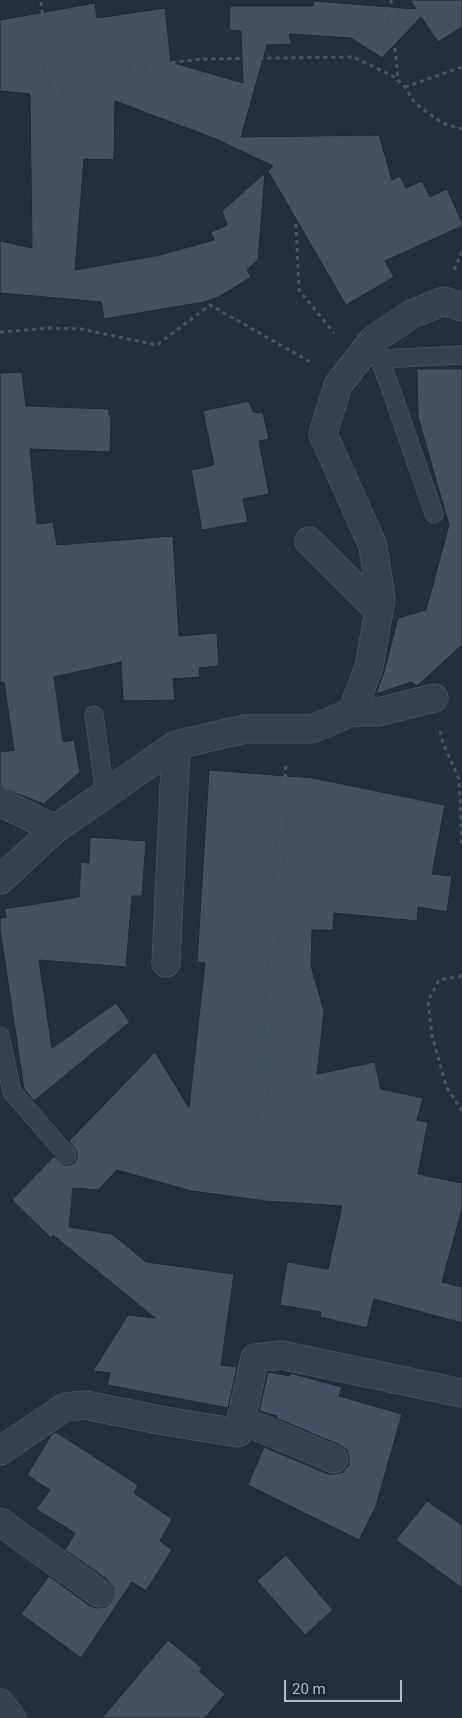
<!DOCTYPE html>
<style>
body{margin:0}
#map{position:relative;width:462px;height:1718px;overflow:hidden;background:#242f3e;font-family:Roboto,sans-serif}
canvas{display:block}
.scale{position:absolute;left:284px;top:1680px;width:118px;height:22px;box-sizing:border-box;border:2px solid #b4bcc9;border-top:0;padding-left:6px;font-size:15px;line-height:18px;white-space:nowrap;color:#b4bcc9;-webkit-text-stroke:4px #1d2633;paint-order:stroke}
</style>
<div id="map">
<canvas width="462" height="1718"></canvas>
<div class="scale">20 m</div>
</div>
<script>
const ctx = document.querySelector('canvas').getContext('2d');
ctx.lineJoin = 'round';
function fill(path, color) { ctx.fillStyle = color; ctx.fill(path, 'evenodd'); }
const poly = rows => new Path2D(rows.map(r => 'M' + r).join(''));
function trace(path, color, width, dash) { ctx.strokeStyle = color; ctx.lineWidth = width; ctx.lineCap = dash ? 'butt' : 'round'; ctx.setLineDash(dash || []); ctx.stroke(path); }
const building = poly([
 [410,0,462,0,462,27,438,42,421,17,382,58,351,38,289,34,292,44,267,45,241,137,379,135,392,180,400,176,406,188,422,181,430,197,447,189,462,222,462,226,385,261,394,277,346,305,268,171,273,166,216,139,115,101,114,160,84,159,75,270,160,255,214,240,211,232,227,225,222,211,265,173,258,260,247,270,251,277,219,297,204,302,104,319,101,302,0,293,0,241,32,248,30,94,0,91,0,20,95,3,97,18,165,8,171,62,243,83,241,31,229,30,230,6,313,6,314,1,416,9,410,0],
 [417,369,462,369,462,645,417,686,411,682,376,694,384,672,398,618,426,610,449,525,418,417,417,369],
 [22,372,26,406,109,409,109,415,111,415,110,452,30,449,37,524,53,522,57,545,173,536,179,636,217,633,219,666,199,668,200,677,173,679,175,700,123,701,121,662,54,677,63,742,74,740,80,772,44,804,0,787,0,752,14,750,4,682,0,683,0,373,22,372],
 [249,401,253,412,263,413,269,439,259,441,269,494,243,499,248,522,202,530,191,470,214,465,203,411,249,401],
 [209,770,313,778,445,805,432,874,452,876,447,912,418,907,417,921,334,913,333,930,312,930,311,966,324,1011,317,1074,375,1062,381,1089,423,1098,417,1120,428,1122,418,1174,462,1183,462,1209,442,1282,462,1287,462,1323,374,1299,367,1328,320,1317,321,1312,280,1305,287,1262,328,1269,342,1206,266,1201,191,1191,117,1170,98,1190,73,1188,69,1227,112,1234,146,1262,234,1274,221,1365,237,1367,228,1408,107,1385,110,1373,93,1371,128,1315,155,1318,53,1235,51,1238,12,1200,54,1156,64,1165,70,1165,74,1163,77,1158,77,1152,69,1141,155,1052,189,1108,205,963,197,962,209,770],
 [90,837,146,841,142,896,132,896,126,967,39,960,52,1048,116,1003,130,1022,34,1101,24,1089,0,929,0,918,6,917,4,909,79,897,81,862,89,863,90,837],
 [268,1372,290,1376,290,1373,342,1387,339,1396,402,1414,376,1506,359,1540,248,1485,264,1447,328,1474,335,1474,343,1472,349,1465,349,1457,347,1450,340,1445,276,1418,277,1416,259,1411,268,1372],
 [56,1432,138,1485,134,1493,172,1519,160,1541,172,1550,146,1591,132,1582,81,1658,21,1614,49,1576,90,1606,97,1608,106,1607,111,1602,114,1595,113,1587,108,1580,65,1550,75,1533,36,1509,50,1490,27,1475,52,1434,56,1432],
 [427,1501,462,1525,462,1588,396,1540,427,1501],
 [286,1555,333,1610,305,1635,257,1581,286,1555],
 [168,1640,202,1668,200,1672,225,1694,205,1718,102,1718,168,1640]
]);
const path = poly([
 [391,0,398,81],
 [41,2,49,71,58,90,84,79,143,66,202,59,353,57,393,76,405,87,415,103,442,123,462,129],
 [405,87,462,67],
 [296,224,299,290,334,333],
 [454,270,462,251],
 [0,332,50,328,81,329,157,345,210,305,312,363],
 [440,731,443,743,459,779,462,847],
 [462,976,439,980,428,1001,432,1035,446,1086,462,1111],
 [260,1145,286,764]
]);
const lane = poly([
 [373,340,395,401,434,514],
 [380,359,462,355],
 [94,715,105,795],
 [0,1036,12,1092,67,1155]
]);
const street = poly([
 [309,541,379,611],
 [352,712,378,712,434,698],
 [0,802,55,829],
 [0,880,55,829,176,745,245,729,312,729,352,712,369,667,381,599,373,546,323,434,338,385,373,340,412,314,444,301,462,307],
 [166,963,176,745],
 [241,1420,334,1459],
 [0,1451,65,1407,85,1405,165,1421,238,1433,255,1358,281,1355,462,1393],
 [0,1522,99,1593],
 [0,1703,12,1718]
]);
fill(building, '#455162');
trace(building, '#1f2835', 1);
trace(lane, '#565f6c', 19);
trace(street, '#565f6c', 29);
trace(path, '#44595c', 3, [4, 4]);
trace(lane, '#38414e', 18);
trace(street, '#38414e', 28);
</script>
